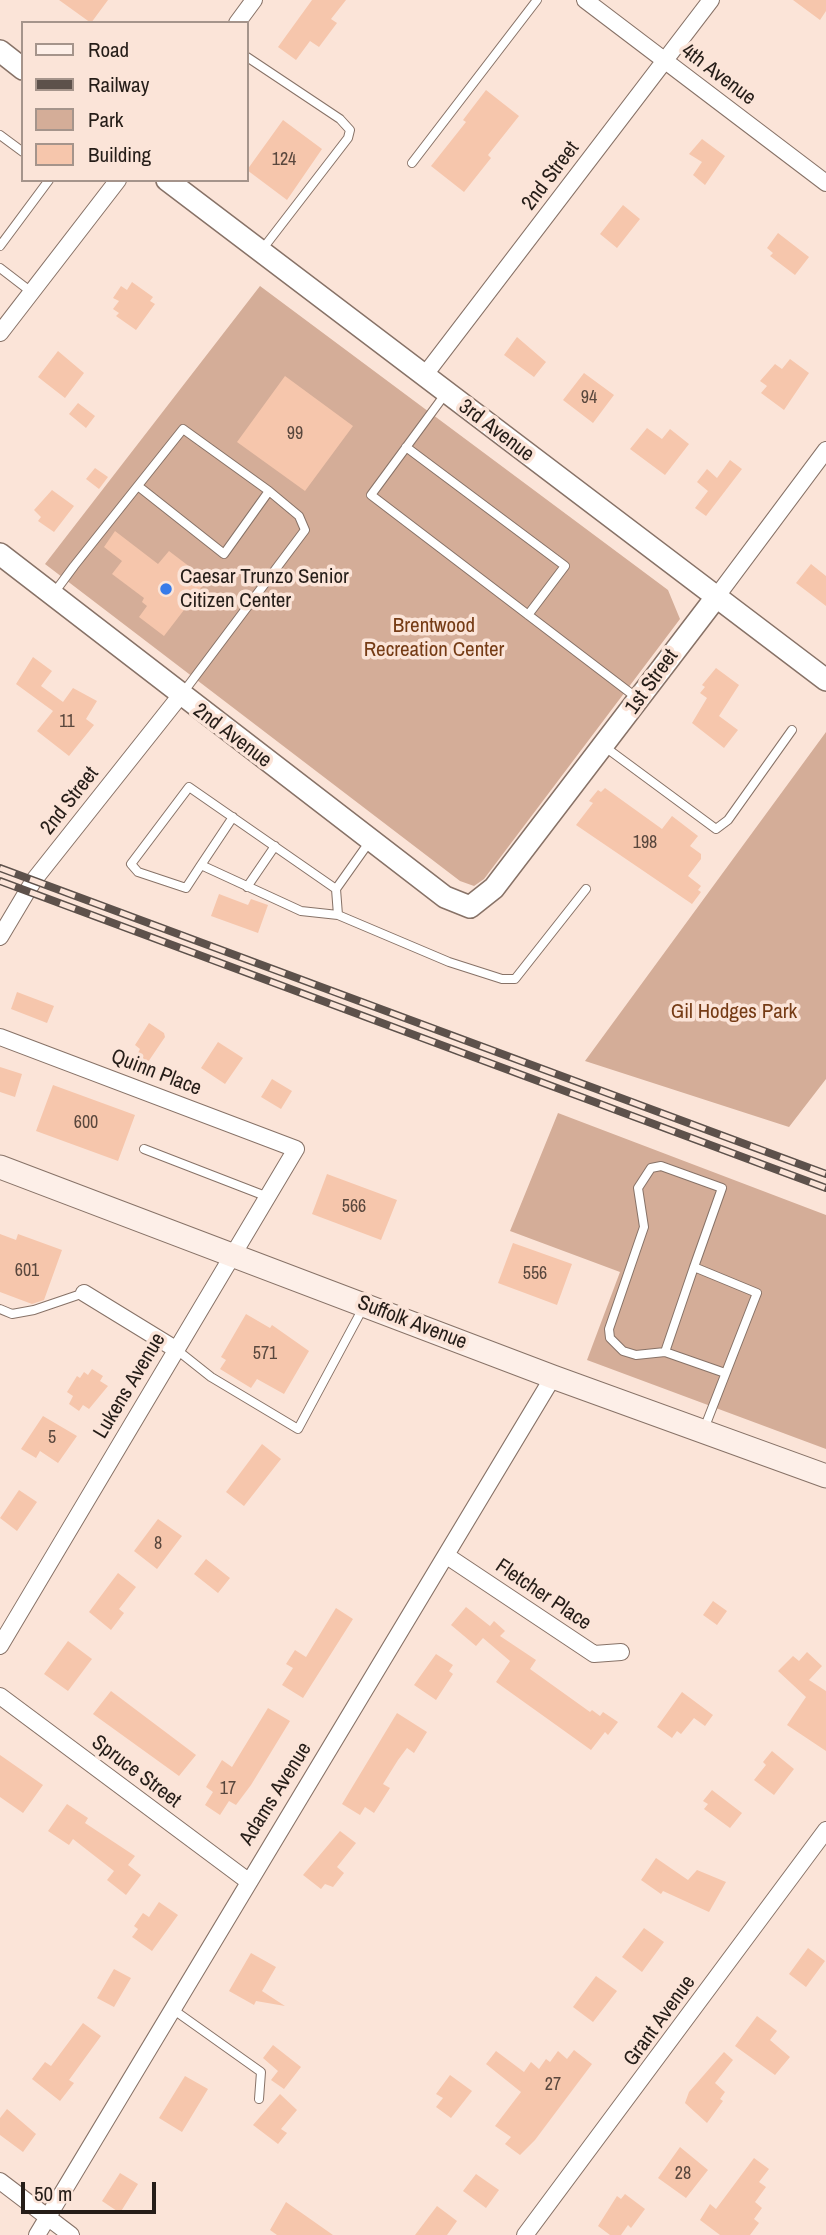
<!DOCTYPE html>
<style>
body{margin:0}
#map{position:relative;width:826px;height:2235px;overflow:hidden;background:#fbe4d8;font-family:"Archivo Narrow",sans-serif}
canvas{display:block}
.legend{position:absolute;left:21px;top:21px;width:228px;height:161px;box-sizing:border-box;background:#fbe4d8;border:2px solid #a5948b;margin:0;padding:9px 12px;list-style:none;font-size:21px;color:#251d18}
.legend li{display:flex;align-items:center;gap:14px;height:35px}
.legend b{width:35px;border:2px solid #a5948b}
.scale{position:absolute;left:21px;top:2182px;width:135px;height:32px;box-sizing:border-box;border:4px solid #251d18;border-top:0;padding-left:9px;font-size:21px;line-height:24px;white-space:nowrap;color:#251d18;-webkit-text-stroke:5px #fbe4d8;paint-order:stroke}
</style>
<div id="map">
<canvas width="826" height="2235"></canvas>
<ul class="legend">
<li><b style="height:9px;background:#fdefe8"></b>Road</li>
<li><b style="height:9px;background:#5d514b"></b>Railway</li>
<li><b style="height:19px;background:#d4ad98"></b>Park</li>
<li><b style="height:19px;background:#f6c6ac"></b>Building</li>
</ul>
<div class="scale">50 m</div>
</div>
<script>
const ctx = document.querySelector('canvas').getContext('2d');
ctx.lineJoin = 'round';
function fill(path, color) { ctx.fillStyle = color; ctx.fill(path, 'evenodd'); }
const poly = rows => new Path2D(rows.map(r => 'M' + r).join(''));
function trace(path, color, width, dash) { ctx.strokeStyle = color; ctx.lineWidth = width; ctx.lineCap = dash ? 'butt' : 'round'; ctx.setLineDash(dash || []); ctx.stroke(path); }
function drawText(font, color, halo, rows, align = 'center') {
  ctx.font = font + ' "Archivo Narrow",sans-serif'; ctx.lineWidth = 7; ctx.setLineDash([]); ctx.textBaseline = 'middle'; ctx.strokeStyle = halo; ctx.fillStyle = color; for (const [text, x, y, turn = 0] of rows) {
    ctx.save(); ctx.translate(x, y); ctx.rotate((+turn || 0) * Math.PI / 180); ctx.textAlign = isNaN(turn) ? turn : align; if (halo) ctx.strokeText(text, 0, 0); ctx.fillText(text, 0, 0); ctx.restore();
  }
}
const green = poly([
 [260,286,668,590,680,619,484,879,474,886,460,881,45,564],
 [826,732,826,1079,789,1127,585,1061],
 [558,1113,826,1215,826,1449,587,1360,620,1272,510,1231]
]);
const building = poly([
 [59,0,108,0,91,23],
 [312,0,346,0,331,19,337,23,319,47,310,41,296,60,278,47],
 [793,0,826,0,826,11,820,20],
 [486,90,519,116,488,155,491,158,464,192,431,166,466,122,463,120],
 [283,120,322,149,287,200,247,170],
 [702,139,725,156,705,185,693,175,702,162,689,154],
 [623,205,640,219,617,248,600,234],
 [778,233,809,257,795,275,770,256,773,253,767,248],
 [132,282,153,297,150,301,155,304,136,330,116,316,119,313,113,309,119,301,113,298,121,286,127,290],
 [517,337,546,362,534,377,504,355],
 [58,351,84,373,65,398,38,377],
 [790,359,809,373,784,410,761,393,767,386,760,381,775,364,782,369],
 [584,373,614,395,593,423,563,400],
 [285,376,353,426,305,491,237,442],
 [78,403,95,416,86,428,69,414],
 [647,428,662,439,670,429,689,444,665,475,630,449],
 [730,460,742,469,706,516,695,508,708,491,697,482,707,469,717,478],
 [95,468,108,477,99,489,86,479],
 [52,490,74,506,54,532,38,521,41,517,34,510],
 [115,531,158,564,169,551,207,580,164,636,139,617,147,606,142,602,144,598,112,574,122,561,104,547],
 [811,564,826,576,826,606,796,583],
 [33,657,52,671,41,686,63,702,73,688,97,701,86,719,94,725,69,756,37,731,53,711,16,684],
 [716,668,739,685,719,716,738,730,724,748,692,723,707,698,700,693,705,687,702,685],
 [605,788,662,829,672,816,698,836,690,846,701,854,701,859,688,876,701,886,698,890,701,892,692,904,576,825,593,803,589,801,598,790,601,792],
 [219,894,248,905,251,899,268,905,258,933,211,916],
 [17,992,54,1006,47,1023,11,1009],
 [149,1023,164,1033,165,1037,148,1062,137,1055,140,1049,135,1045],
 [218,1042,243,1058,225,1084,201,1068],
 [0,1067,22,1074,15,1097,0,1092],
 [272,1079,292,1091,281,1109,261,1097],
 [53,1085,135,1115,118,1161,36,1131],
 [327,1174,397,1200,381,1240,312,1214],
 [0,1234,16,1240,18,1234,62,1250,44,1300,32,1304,0,1292],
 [513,1243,572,1264,557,1305,498,1283],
 [246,1314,270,1328,272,1325,309,1351,284,1394,257,1379,251,1388,220,1369,226,1360,221,1357],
 [92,1369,103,1376,100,1381,108,1386,89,1409,83,1405,79,1411,69,1404,73,1396,67,1392,77,1376,80,1378,84,1372,88,1375],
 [43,1416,77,1436,58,1463,40,1451,36,1458,21,1449],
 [262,1444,281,1459,244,1506,226,1492],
 [19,1490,37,1502,17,1531,0,1518],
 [158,1519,182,1536,157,1569,134,1551],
 [206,1559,230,1578,218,1593,194,1574],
 [118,1573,136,1587,119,1609,124,1613,111,1630,89,1612],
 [713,1601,727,1611,717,1625,703,1615],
 [466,1607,490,1626,494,1621,505,1631,500,1636,536,1660,530,1669,590,1712,592,1710,600,1716,603,1712,618,1722,608,1735,605,1732,591,1750,496,1682,510,1661,483,1638,476,1646,451,1625],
 [336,1608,353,1619,303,1698,282,1685,293,1668,286,1664,295,1650,306,1657],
 [68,1641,92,1659,68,1691,44,1674],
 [807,1652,822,1666,809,1680,826,1691,826,1751,787,1725,806,1697,778,1671,793,1656,799,1661],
 [436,1654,453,1665,449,1671,453,1674,436,1700,414,1685],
 [111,1691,196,1755,179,1776,93,1714],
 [682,1692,713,1715,705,1726,694,1718,681,1734,677,1731,672,1738,657,1727],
 [268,1708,290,1721,251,1785,236,1805,229,1801,220,1815,205,1805,213,1792,206,1787,222,1760,232,1767],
 [397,1713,427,1732,414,1753,407,1748,398,1760,383,1784,390,1788,374,1813,365,1807,360,1815,342,1804],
 [772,1751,794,1769,774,1795,754,1780,766,1765,763,1762],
 [0,1755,43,1785,23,1813,0,1797],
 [712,1790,742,1813,730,1828,704,1809,708,1804,703,1801],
 [67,1804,88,1818,85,1823,135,1856,128,1865,141,1875,126,1895,107,1880,114,1871,73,1839,69,1845,48,1831],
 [340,1831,356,1843,337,1867,344,1873,333,1887,325,1884,321,1889,303,1875],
 [656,1858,688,1880,697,1870,726,1882,709,1912,663,1891,661,1894,641,1880],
 [159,1902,178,1915,152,1951,132,1937,138,1929,134,1926,143,1913,149,1917],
 [644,1928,664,1942,642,1972,622,1957],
 [808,1948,825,1961,806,1987,789,1974],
 [251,1953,276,1967,262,1991,285,2006,256,2001,254,2005,229,1991],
 [114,1969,131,1978,114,2007,97,1998],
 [596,1976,617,1991,593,2022,573,2007],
 [757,2016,777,2031,770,2040,790,2057,775,2075,735,2046],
 [83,2023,101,2036,69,2080,74,2083,60,2101,32,2079,45,2062,51,2066],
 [273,2045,301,2067,284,2089,271,2080,278,2071,263,2058],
 [574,2050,592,2064,535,2140,520,2155,505,2144,511,2137,495,2126,521,2092,486,2064,496,2051,524,2072,531,2062,539,2069,546,2059,550,2062,558,2051,567,2059],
 [724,2052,733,2060,715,2083,725,2092,720,2099,723,2101,707,2123,685,2103,689,2092],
 [450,2075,472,2091,451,2118,436,2107,443,2098,436,2094],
 [185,2076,208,2089,182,2132,159,2118],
 [280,2094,297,2110,281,2129,287,2133,278,2144,253,2125],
 [7,2109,36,2134,23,2152,0,2135,0,2118],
 [680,2147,708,2170,686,2198,658,2178],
 [754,2158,769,2169,759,2182,766,2187,755,2202,762,2208,754,2219,759,2223,750,2235,720,2235,700,2220,710,2204,716,2209],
 [120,2173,138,2184,120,2213,102,2201],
 [476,2174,499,2190,486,2208,463,2191],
 [625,2194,645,2209,631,2228,628,2225,621,2235,610,2235,598,2226,617,2196,621,2199],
 [286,2202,333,2235,277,2235,270,2230],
 [437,2206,457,2221,447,2235,415,2235]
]);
const service = poly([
 [247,57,340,119,350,130,348,138,261,251],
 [0,135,23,152],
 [412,163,537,0],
 [0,246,49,180],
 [0,268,30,291],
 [446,393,371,495,637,698],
 [406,447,565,566,528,615],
 [54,593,74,566,183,429,269,491,224,554,138,486],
 [182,694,305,530,299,516,269,491],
 [605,747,716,829,728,820,792,730],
 [370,841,336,889,338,915,449,962,502,979,515,979,586,889],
 [201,865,233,817],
 [247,887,275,846],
 [336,889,189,787,131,864,138,872,186,888,201,865,301,911,338,915],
 [144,1149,268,1197],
 [0,1309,12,1314,34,1310,84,1293],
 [177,1350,211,1377,298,1429,363,1308],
 [665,1352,694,1267],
 [704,1429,757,1293,694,1267,722,1188,661,1166,651,1168,638,1188,644,1227,609,1329,610,1338,623,1351,636,1355,665,1352,725,1373],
 [171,2008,261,2072,259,2099]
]);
const minor = poly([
 [585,0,826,183],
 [237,23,254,0],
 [0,333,118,180],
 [424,376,711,0],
 [717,596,826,450],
 [0,937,34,880,180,696],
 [0,1037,296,1149,0,1646],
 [84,1293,177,1350],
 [447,1556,594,1654,621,1652],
 [0,1696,248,1881],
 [0,2181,71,2235],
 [37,2235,553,1377],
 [525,2235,826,1830]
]);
const tertiary = poly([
 [0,51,23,69],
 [167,180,826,680],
 [0,554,445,897,470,907,494,888,717,596]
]);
const secondary = poly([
 [0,1167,553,1377,826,1476]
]);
const rail = poly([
 [0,868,826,1174],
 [0,881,826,1188]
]);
const markers = [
 [166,589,7,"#377be9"]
];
const numberNames = [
 ["124",284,160],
 ["94",589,398],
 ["99",295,434],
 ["11",67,722],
 ["198",645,843],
 ["600",86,1123],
 ["566",354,1207],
 ["601",27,1271],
 ["556",535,1274],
 ["571",265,1354],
 ["5",52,1438],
 ["8",158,1544],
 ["17",228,1789],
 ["27",553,2085],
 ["28",683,2174]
];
const streetNames = [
 ["4th Avenue",718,75,37],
 ["2nd Street",551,176,-53],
 ["3rd Avenue",496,431,37],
 ["1st Street",652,682,-54],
 ["2nd Avenue",232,736,37],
 ["2nd Street",70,801,-52],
 ["Quinn Place",156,1073,21],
 ["Suffolk Avenue",412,1323,21],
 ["Lukens Avenue",130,1386,-59],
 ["Fletcher Place",543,1595,34],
 ["Spruce Street",136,1772,37],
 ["Adams Avenue",276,1794,-58],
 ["Grant Avenue",660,2021,-54]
];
const poiNames = [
 ["Caesar Trunzo Senior",180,577],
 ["Citizen Center",180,601]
];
const parkNames = [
 ["Brentwood",434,626],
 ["Recreation Center",434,650],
 ["Gil Hodges Park",734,1012]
];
fill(green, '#d4ad98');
fill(building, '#f6c6ac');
trace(service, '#877267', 10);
trace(minor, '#877267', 18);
trace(tertiary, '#877267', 24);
trace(secondary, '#877267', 25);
trace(service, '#fff', 8);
trace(minor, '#fff', 16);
trace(tertiary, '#fff', 21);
trace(secondary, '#fdefe8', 23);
trace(rail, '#5d514b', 8);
trace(rail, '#fbe4d8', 5, [16]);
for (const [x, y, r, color] of markers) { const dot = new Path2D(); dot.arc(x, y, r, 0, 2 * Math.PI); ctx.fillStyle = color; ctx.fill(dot); trace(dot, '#fbe4d8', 2.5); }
drawText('18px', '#59473d', null, numberNames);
drawText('21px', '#251d18', '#fbe4d8', streetNames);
drawText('21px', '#251d18', '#fbe4d8', poiNames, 'left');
drawText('21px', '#753b15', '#fbe4d8', parkNames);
</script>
